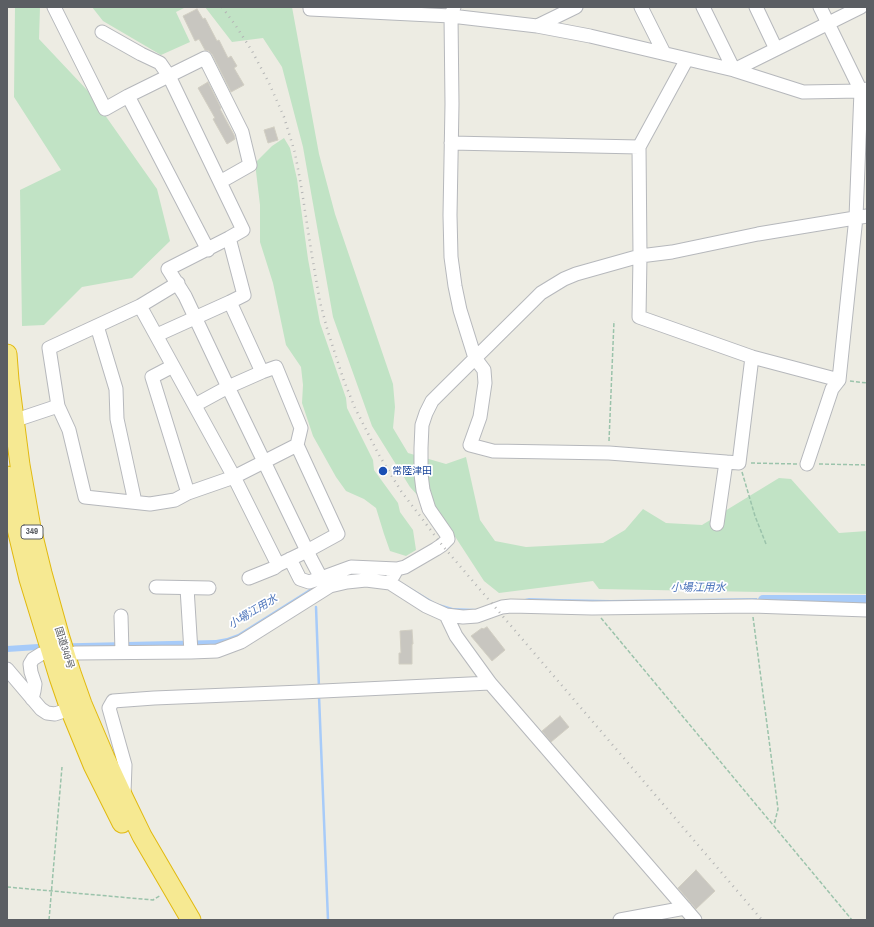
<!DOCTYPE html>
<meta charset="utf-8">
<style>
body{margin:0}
#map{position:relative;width:874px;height:927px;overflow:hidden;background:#edece3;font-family:"Archivo Narrow",sans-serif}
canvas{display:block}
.frame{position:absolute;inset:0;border:8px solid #5b5e63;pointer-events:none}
</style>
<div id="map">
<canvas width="874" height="927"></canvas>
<div class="frame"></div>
</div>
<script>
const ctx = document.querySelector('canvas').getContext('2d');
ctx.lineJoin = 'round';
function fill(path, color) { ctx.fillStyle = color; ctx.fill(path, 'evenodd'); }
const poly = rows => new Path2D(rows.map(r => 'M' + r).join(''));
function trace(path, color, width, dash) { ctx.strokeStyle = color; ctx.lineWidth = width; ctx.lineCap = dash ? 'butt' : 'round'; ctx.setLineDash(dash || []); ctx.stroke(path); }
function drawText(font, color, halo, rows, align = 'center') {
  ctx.font = font + ' "Archivo Narrow","Noto Sans JP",sans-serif'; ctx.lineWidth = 3.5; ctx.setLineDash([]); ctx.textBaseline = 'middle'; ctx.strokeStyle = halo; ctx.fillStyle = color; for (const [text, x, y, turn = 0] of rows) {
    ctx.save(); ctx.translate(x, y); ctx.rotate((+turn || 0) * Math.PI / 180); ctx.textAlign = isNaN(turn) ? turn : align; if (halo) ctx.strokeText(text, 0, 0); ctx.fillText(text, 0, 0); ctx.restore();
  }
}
const green = poly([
 [15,7,40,7,39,39,88,91,157,189,170,241,132,278,82,287,44,325,22,326,20,190,61,170,14,97],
 [92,7,186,7,176,12,190,42,161,55,103,21],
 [205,7,292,7,319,154,335,214,393,384,395,407,393,428,408,453,446,464,466,457,480,520,495,541,526,547,603,543,625,530,643,509,666,523,702,525,779,478,791,479,839,533,867,531,867,594,599,589,593,581,499,593,484,581,456,538,410,487,372,426,333,317,303,147,282,67,263,38,232,42],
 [284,138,290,148,297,179,308,259,320,323,346,398,347,408,373,460,374,470,398,503,400,512,413,530,416,550,406,556,390,551,384,534,376,508,364,499,346,491,336,477,313,436,302,403,303,385,301,367,286,345,273,283,260,242,260,205,255,163,272,146]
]);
const water = poly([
 [327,578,330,582,241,638,216,646,38,650,7,652,7,646,38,644,216,640,227,638,238,634],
 [398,580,436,603,453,608,480,609,529,598,559,599,611,600,757,598,757,603,479,613,452,613,395,583]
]);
const stream = poly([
 [316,607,319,688],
 [319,696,328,920]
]);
const canal = poly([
 [763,600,867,600]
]);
const building = poly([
 [197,9,203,19,205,18,217,41,219,40,228,58,231,56,237,66,234,68,244,85,231,92,212,54,209,51,205,50,199,39,195,41,183,16,197,9],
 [208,82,221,108,220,109,234,135,235,139,227,144,213,119,215,118,198,88,208,82],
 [274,127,278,140,268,143,264,130,274,127],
 [487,627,505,650,492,661,471,636,482,628,483,629,487,627],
 [412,630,413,644,412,644,412,664,399,664,399,653,401,653,400,631,412,630],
 [560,716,569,727,551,742,542,731,560,716],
 [696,870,715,891,696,909,678,888,696,870]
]);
const path = poly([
 [850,381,867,383],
 [609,441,614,321],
 [751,463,797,464],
 [819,464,867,465],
 [742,472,755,516,766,544],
 [753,617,778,809,774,825],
 [601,618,852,920],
 [7,887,153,900,161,895],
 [49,920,62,767]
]);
const minor = poly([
 [54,7,105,109,128,96,205,58,242,132,250,165,220,182],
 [310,7,310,9,451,16,537,26,590,36,734,70,803,92,861,91,867,89],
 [454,7,451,16,452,104,450,215,451,257,455,286,460,310,475,358,484,370,485,383,480,417,470,445,493,451,609,453,739,463,752,357],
 [641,7,664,53],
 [703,7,734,70],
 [756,7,776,49],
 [537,26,576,7],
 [102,32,141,54,160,63,169,76,243,230,229,238,168,269,185,296,228,387,311,559,321,578,351,567,397,569],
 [687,59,639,147,640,256,639,317,752,357,839,380],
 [734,70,861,7],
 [128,96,208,250],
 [451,143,639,147],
 [140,306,234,477,278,565,307,551,338,534,297,445,234,477,188,493,175,500,150,504,85,497,69,430,58,406,49,348,140,306,178,283],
 [97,326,116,389,117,419,135,502],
 [157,335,230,302],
 [173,366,152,377,188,493],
 [262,372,276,367,301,428,297,445],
 [195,405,228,387,262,372,230,302,244,295,229,238],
 [7,423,58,406],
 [807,464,832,389,839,380,856,217,861,91,820,7],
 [717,524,726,462],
 [290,559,300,579,309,582,321,578],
 [393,576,397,569,405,567,436,549,442,545,448,539,447,535,429,509,423,490,421,474,421,448,422,425,426,413,432,401,444,389,534,300,541,293,564,279,576,274,640,256,672,252,758,234,867,216],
 [249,578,274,568,278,565],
 [156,587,209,588],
 [187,588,191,652],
 [446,615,456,636,490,683,695,920],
 [121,616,122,652],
 [75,653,191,652,217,651,241,642,330,586,347,582,366,580,390,583,426,606,446,615,463,617,477,616,502,607,511,606,592,608,752,606,867,610],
 [7,669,41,709,47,713,55,714,61,712,77,706],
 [32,699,34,691,35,684,31,672,30,664,33,659,41,654],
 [124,793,125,765,109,708,113,701,154,698,302,692,490,683],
 [620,920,685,908]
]);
const highway = poly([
 [7,354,9,380,20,465,31,528,42,573,60,638,71,673,82,704,105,758,124,799,142,836,191,920],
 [7,476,13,512,29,579,59,677,70,709,93,765,122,823]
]);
const rail = poly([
 [222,7,236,26,252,51,269,83,284,117,295,153,301,185,312,256,320,302,328,332,344,381,355,408,379,455,401,491,442,545,762,920]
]);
const markers = [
 [383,471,5,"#1a4fb4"]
];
const shields = [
 [32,532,22]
];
const shieldNames = [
 ["349",32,532]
];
const transitNames = [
 ["常陸津田",392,471]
];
const streetNames = [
 ["国道349号",64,648,73]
];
const waterNames = [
 ["小場江用水",698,588],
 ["小場江用水",253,612,-31]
];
fill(green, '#c1e3c5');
fill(water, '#a7cbf9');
trace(stream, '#a7cbf9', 2.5);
trace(canal, '#a7cbf9', 10);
fill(building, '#c8c6c0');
trace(building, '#d1cec2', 1);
trace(minor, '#b6b8bc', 15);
trace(highway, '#e1b90f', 21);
trace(path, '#9bc3ab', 1.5, [4, 2]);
trace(minor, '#fff', 13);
trace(highway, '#f6e992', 19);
trace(rail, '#b4b5b5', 2.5, [1, 5]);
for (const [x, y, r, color] of markers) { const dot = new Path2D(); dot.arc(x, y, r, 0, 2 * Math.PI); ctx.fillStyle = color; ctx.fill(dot); trace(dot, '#fff', 1.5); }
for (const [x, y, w] of shields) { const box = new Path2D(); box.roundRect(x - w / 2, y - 7, w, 14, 3); ctx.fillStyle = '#fff'; ctx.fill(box); trace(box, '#5b5e63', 1); }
drawText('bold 9px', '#5b5e63', null, shieldNames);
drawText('10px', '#164399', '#fff', transitNames, 'left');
drawText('10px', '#5b5e63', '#fff', streetNames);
drawText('italic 11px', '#4b74bb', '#fff', waterNames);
</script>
